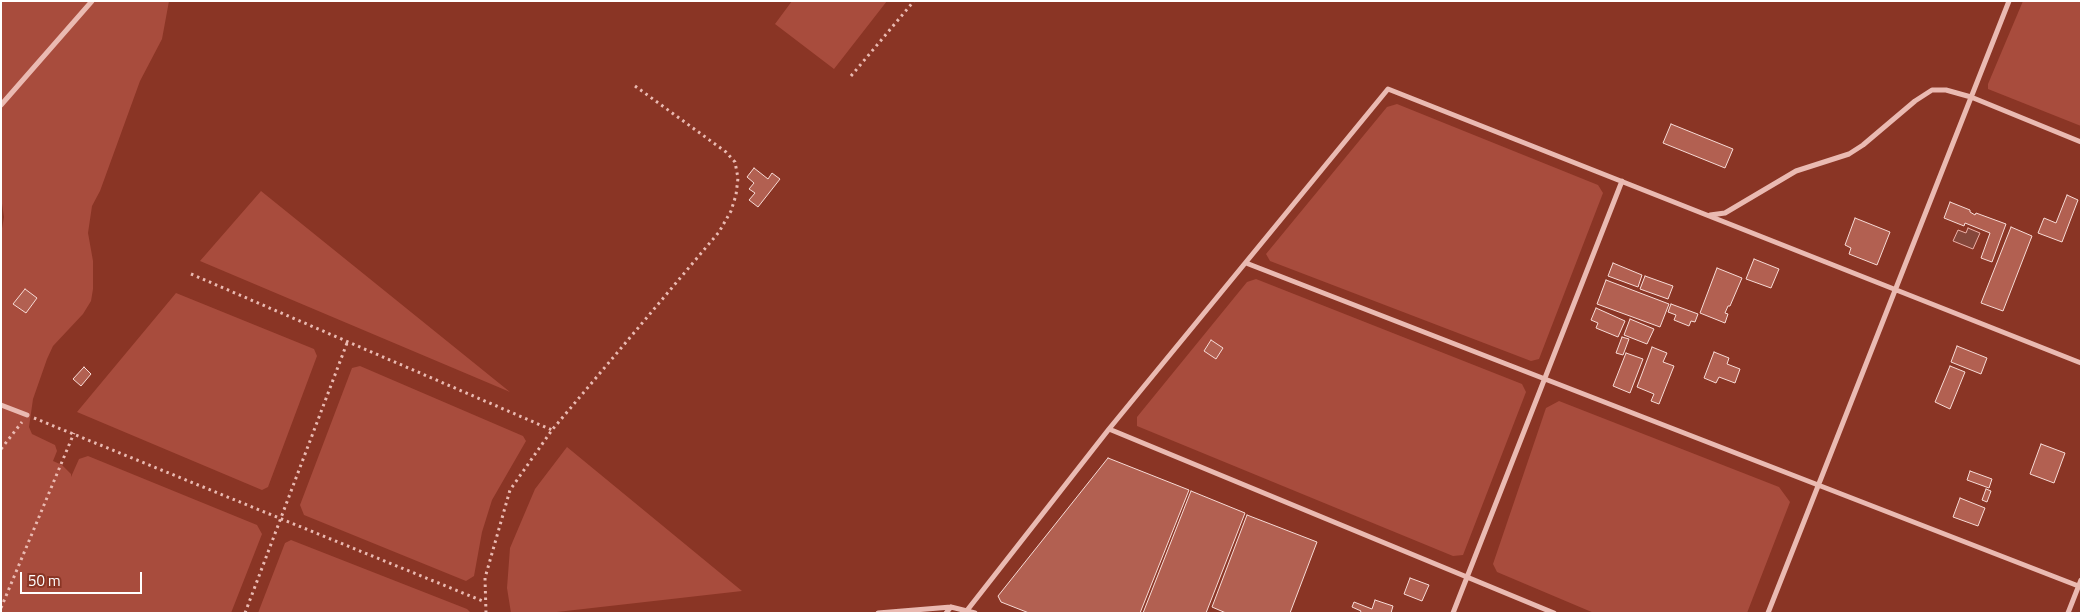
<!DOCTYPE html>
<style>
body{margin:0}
#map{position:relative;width:2082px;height:614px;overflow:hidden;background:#8a3525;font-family:"Titillium Web",sans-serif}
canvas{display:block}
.frame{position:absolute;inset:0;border:2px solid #fff;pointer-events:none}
.scale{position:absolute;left:20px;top:572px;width:122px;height:22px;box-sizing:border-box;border:2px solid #fff;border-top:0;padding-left:6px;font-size:15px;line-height:18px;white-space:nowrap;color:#fff;-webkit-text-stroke:4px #8a3525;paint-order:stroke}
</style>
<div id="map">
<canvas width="2082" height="614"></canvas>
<div class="frame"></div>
<div class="scale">50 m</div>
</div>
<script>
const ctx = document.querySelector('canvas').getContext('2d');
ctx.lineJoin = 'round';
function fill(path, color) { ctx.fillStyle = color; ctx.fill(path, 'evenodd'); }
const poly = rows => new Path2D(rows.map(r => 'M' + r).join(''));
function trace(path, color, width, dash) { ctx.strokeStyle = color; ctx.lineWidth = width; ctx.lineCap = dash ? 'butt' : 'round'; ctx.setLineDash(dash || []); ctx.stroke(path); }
const green = poly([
 [1,1,169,1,162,39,140,81,100,191,92,206,88,233,93,261,93,289,91,301,83,314,53,346,47,359,33,399,29,427,32,434,55,445,57,451,53,461,62,465,71,474,71,477,79,459,88,456,257,525,262,534,231,613,1,613,1,234,4,217,1,197],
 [792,1,887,1,834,69,775,24],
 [2023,1,2081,1,2081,126,1988,89,1988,84],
 [1397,104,1598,185,1603,193,1539,359,1531,361,1270,261,1266,254,1387,107],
 [261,191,510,392,200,261],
 [1256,279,1522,384,1526,392,1463,555,1453,556,1137,426,1137,417,1247,282],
 [176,293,314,349,317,356,268,487,262,490,77,412],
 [360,366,523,436,526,441,492,500,482,532,474,576,466,581,304,515,300,505,352,368],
 [1559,401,1779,487,1790,502,1747,613,1594,613,1497,572,1493,564,1546,408],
 [567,447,742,591,548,613,511,613,507,588,510,548,535,489],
 [291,540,467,609,471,613,258,613,285,543]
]);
const water = poly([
 [1968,228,1980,233,1973,249,1953,241,1958,230,1966,233,1968,228]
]);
const building = poly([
 [1671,124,1733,149,1725,168,1663,143,1671,124],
 [754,168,768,179,772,173,780,179,758,207,749,200,755,193,749,189,754,183,747,177,754,168],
 [2067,195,2078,200,2062,242,2038,233,2044,218,2056,223,2067,195],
 [1950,202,1970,210,1970,212,1975,215,1976,213,2006,224,1992,262,1981,258,1990,233,1965,223,1964,226,1944,218,1950,202],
 [1855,218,1890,232,1877,265,1849,254,1851,248,1845,245,1855,218],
 [2011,227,2032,236,2003,311,1981,303,2011,227],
 [1754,259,1779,269,1771,288,1746,279,1754,259],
 [1613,263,1642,275,1638,287,1608,276,1613,263],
 [1717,268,1742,278,1730,306,1728,306,1725,313,1728,314,1725,323,1700,313,1717,268],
 [1645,276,1673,286,1668,299,1640,289,1645,276],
 [1606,280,1669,304,1660,327,1597,304,1606,280],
 [25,289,37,298,26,313,13,304,25,289],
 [1671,304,1698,314,1695,322,1691,321,1689,326,1674,320,1676,315,1668,312,1671,304],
 [1596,308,1625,321,1618,337,1596,328,1598,323,1591,320,1596,308],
 [1630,319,1654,329,1647,344,1624,335,1630,319],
 [1622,337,1629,339,1623,355,1616,353,1622,337],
 [1211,340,1223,348,1216,359,1204,351,1211,340],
 [1957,346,1987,358,1981,374,1951,362,1957,346],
 [1652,347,1667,353,1663,362,1674,366,1659,404,1651,401,1654,394,1637,387,1652,347],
 [1714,352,1729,358,1727,364,1740,369,1735,383,1719,377,1716,383,1704,378,1714,352],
 [1626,353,1643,359,1630,393,1613,386,1626,353],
 [1950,366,1965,372,1950,409,1935,402,1950,366],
 [84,367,91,374,81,386,73,379,84,367],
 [2041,444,2065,453,2054,483,2030,474,2041,444],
 [1108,458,1189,490,1140,613,1029,613,1001,602,998,596,1108,458],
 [1970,471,1992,479,1989,488,1967,480,1970,471],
 [1986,489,1991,491,1987,502,1982,500,1986,489],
 [1191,491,1245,513,1206,613,1143,613,1191,491],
 [1960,498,1985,508,1978,526,1953,517,1960,498],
 [1247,515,1317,542,1290,613,1226,613,1212,607,1247,515],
 [1410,578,1429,585,1422,601,1404,594,1410,578],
 [1375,600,1393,606,1391,613,1360,613,1361,611,1352,607,1354,602,1372,609,1375,600]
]);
const path = poly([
 [851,76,914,1],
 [191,274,552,430],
 [34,418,485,602],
 [1,449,22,422],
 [1,608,74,433],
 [245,613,347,343],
 [486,613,485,578,510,490,552,430,719,232,731,211,736,195,738,178,735,162,726,152,635,86]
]);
const minor = poly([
 [1,105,92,1],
 [1710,215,1725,213,1796,171,1849,154,1863,145,1915,101,1932,90,1946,90,1971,97,2081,142],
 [1246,263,2081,587],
 [1,405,27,415],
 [1109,429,1554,613],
 [878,613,951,607,975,613],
 [946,613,951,607],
 [965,613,1109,429,1388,89,2081,363],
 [1453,613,1622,181],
 [1768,613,2009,1],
 [2068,613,2081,580]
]);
fill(green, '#a84c3d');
fill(water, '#85473b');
trace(water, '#eaafa7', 1);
fill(building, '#b26051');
trace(building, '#f7dbd6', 1);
trace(path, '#eabab2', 3, [2.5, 4]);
trace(minor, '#eabab2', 5);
</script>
